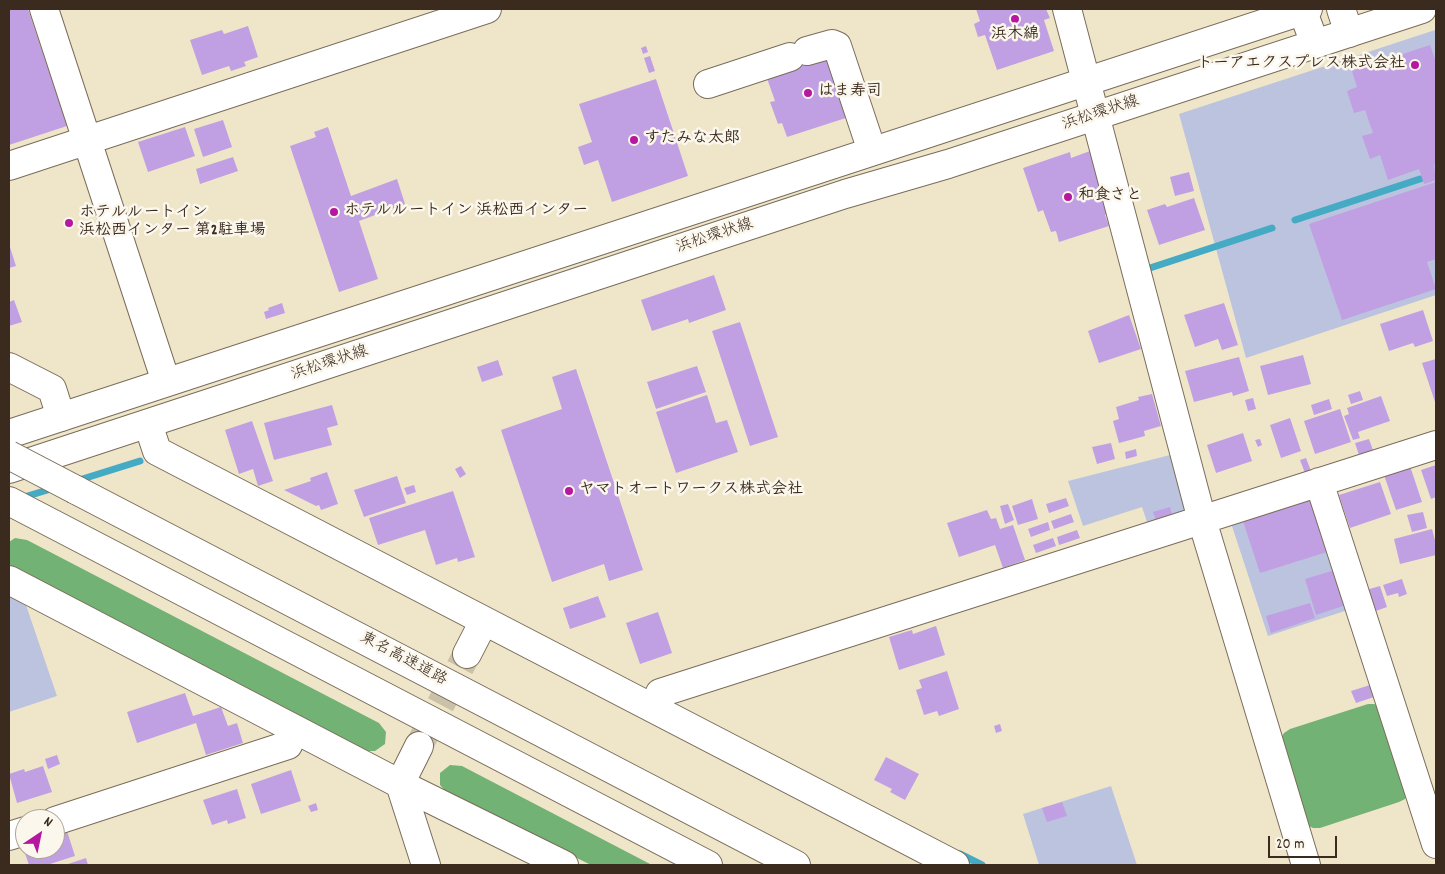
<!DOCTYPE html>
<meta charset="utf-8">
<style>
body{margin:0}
#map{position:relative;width:1445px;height:874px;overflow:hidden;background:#efe6ca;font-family:Dekko,sans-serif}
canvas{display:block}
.frame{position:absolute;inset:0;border:10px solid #3b2a1e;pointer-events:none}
.north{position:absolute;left:15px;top:809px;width:50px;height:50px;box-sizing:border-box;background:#fbf7ec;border:1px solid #aea59a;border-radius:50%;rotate:34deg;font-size:14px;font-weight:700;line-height:20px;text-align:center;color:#3b2a1e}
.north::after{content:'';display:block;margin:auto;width:18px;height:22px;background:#b5179e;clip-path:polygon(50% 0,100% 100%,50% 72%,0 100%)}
.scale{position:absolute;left:1268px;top:836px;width:69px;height:22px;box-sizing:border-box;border:2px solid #3b2a1e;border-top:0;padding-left:6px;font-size:15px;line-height:18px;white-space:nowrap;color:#3b2a1e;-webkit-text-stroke:4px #fbf7ec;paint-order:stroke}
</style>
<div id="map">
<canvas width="1445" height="874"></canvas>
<div class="frame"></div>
<div class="north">N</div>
<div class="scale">20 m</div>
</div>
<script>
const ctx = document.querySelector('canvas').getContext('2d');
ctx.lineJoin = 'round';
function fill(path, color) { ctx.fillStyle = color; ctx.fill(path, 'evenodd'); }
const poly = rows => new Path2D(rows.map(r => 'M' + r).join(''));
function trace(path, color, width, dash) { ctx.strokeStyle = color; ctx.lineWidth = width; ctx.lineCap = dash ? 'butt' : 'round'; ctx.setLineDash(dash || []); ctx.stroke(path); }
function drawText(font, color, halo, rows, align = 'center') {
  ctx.font = font + ' Dekko,"Klee One",sans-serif'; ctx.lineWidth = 5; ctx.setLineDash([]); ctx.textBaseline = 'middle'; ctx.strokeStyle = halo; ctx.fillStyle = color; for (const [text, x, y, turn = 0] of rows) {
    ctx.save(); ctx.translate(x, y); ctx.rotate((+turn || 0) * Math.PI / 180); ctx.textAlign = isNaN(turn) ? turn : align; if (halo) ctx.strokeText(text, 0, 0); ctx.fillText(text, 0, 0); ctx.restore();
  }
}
const industrial = poly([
 [1435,30,1436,35,1436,295,1246,358,1179,114],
 [1174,454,1188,508,1183,517,1149,528,1142,507,1083,526,1068,481],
 [1307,496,1316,500,1351,609,1268,636,1230,520],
 [9,596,26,605,57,696,9,712],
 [1111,786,1137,865,1039,865,1023,814]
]);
const forest = poly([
 [15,538,27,540,379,723,386,732,385,744,375,751,363,751,13,569,9,564,9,542],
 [1368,704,1374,704,1380,707,1409,792,1405,799,1399,802,1320,828,1313,828,1307,825,1280,739,1284,733,1290,729],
 [450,765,462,766,652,865,591,865,448,794,440,785,440,773]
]);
const stream = poly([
 [1295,220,1420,179],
 [1150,268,1272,228],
 [76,481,140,461],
 [21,498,54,488],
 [960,854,982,865]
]);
const building = poly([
 [9,9,28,9,67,126,9,145],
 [976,9,1046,9,1050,18,1044,20,1054,51,997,70,985,35,978,37,974,24,980,21],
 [248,26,258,57,244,62,246,66,231,71,229,66,202,75,190,40,222,30,224,34],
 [1430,45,1436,62,1436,164,1434,165,1436,180,1424,184,1419,169,1388,180,1380,155,1370,159,1362,136,1373,133,1365,110,1354,113,1347,91,1357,87,1352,71],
 [646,46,648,52,643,54,641,48],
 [829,48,852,116,787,137,782,123,778,124,770,102,775,101,764,70],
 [650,56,655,71,649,73,644,58],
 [656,79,688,176,612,202,598,160,584,165,578,147,592,142,579,104],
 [223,120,232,147,203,157,194,129],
 [185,127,195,156,148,172,138,142],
 [328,127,351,196,397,179,405,204,359,221,378,279,339,292,290,146,316,137,314,132],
 [1090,151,1101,183,1098,184,1108,214,1105,215,1109,226,1059,242,1056,231,1051,232,1043,210,1038,212,1023,168,1070,152,1071,158],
 [233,157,238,171,200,184,196,169],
 [1189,172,1194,191,1175,196,1170,177],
 [1436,182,1436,259,1427,262,1436,289,1342,320,1309,224],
 [1194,198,1205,230,1159,245,1147,210,1165,204,1167,207],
 [9,244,16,266,9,268],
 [714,275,726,310,689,323,688,319,652,331,641,300],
 [14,300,22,322,9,326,9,302],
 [282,303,285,313,266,319,264,312,269,310,268,308],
 [1224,303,1238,345,1222,350,1218,339,1195,347,1184,315],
 [1423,310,1433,341,1415,347,1413,343,1389,351,1380,324],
 [1129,315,1141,349,1099,363,1088,331],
 [740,322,778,437,750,446,712,331],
 [1303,355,1311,384,1268,395,1260,366],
 [1239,357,1249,391,1233,396,1232,392,1194,402,1185,371],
 [1436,359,1436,405,1422,363],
 [498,360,503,375,482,382,477,367],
 [697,366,706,392,656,409,647,382],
 [576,369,643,570,609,581,604,564,552,582,501,430,562,409,552,377],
 [1360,391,1363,400,1351,404,1348,395],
 [1152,394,1161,426,1144,431,1145,436,1119,443,1113,421,1119,419,1116,407,1139,400,1138,397],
 [707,395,716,423,727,420,738,452,676,473,656,412],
 [1381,396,1390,421,1358,432,1360,438,1353,440,1344,416,1349,414,1347,408],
 [1253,398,1256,409,1248,411,1245,400],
 [1329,399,1332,409,1314,415,1311,405],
 [332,405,338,425,327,428,332,445,274,460,264,423],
 [1340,409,1351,442,1315,454,1304,421],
 [1290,418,1301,451,1281,458,1270,425],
 [252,421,273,481,258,486,253,469,239,474,225,430],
 [1243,433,1252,461,1216,473,1207,445],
 [1260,439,1262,445,1258,447,1255,440],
 [1369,439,1374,453,1360,458,1355,443],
 [1111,443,1115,459,1097,464,1092,447],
 [1136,449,1137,456,1126,459,1125,452],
 [1306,458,1311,471,1305,473,1300,460],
 [1436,465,1436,497,1431,499,1421,470],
 [461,466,466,474,460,478,455,469],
 [1410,466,1422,502,1396,510,1384,475],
 [327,472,338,504,321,510,319,505,316,506,284,490,311,481,310,478],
 [397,476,406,503,364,517,354,490],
 [1380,482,1391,514,1350,528,1339,495],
 [414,485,416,492,407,495,404,488],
 [453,491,475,557,458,562,457,558,436,565,425,530,378,545,369,518],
 [1309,497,1327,552,1260,573,1242,518],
 [1066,498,1069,506,1049,513,1046,504],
 [1032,499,1038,519,1018,525,1012,506],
 [1008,504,1014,520,1005,524,1000,506],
 [1170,507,1172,515,1156,520,1153,512],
 [987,510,991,519,996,518,1000,529,1013,525,1025,560,1003,568,995,545,959,557,947,523],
 [1423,512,1427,528,1412,532,1407,515],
 [1071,514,1074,522,1054,529,1051,521],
 [1048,522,1050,530,1031,537,1028,529],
 [1432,529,1436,544,1436,555,1400,564,1394,539],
 [1077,530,1080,538,1059,545,1057,537],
 [1053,538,1056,546,1036,553,1033,545],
 [1338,569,1349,604,1316,615,1305,579],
 [1402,579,1407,594,1399,597,1398,593,1387,596,1383,585],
 [1380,586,1387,607,1373,612,1366,590],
 [598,596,606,617,570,629,563,608],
 [1310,603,1315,618,1271,633,1266,616],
 [658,612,672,653,640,664,626,623],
 [936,626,945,655,899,670,889,637,912,630,913,634],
 [947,671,959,709,939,716,937,711,924,715,916,690,922,688,919,680],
 [1370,685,1374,697,1356,703,1351,691],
 [185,693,193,716,221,707,228,726,237,723,243,743,206,755,196,723,137,743,127,712],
 [1000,724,1002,731,996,733,994,726],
 [57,755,60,764,48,769,45,759],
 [886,757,919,774,905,800,890,792,892,789,874,780],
 [43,766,52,792,17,803,9,774,24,769,25,772],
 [291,770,301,801,261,814,251,784],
 [237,789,246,818,228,824,227,820,212,825,203,800],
 [1062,802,1067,816,1047,822,1042,808],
 [316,803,318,810,311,812,308,806],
 [67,831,75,856,47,865,29,865,21,842,25,841,25,849,55,849,55,835],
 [86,858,88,865,65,865]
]);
const minorTunnel = poly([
 [421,742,467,654]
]);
const minor = poly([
 [44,9,166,382],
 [1067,9,1202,520,1306,865],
 [1302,9,1315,44],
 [1341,9,1349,33],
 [807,51,832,44,837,46,872,151],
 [708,84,790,57],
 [9,166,487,9],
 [9,367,52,389,61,417],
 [148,424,157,451,955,865],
 [1319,482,1436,844],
 [9,580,400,784,564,865],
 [467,654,484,621],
 [653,708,660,693,1436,445],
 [419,746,400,784,426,865],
 [55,821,288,745,295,729],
 [9,836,25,831]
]);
const major = poly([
 [9,434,1308,9],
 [9,469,845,194,948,164,1422,9]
]);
const highway = poly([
 [76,490,796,865],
 [9,501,708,865]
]);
const highwayBridge = poly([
 [9,455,76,490]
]);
const markers = [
 [1015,19,5,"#b5179e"],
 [1415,65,5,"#b5179e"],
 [808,93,5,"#b5179e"],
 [634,140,5,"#b5179e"],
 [1068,197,5,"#b5179e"],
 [334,212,5,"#b5179e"],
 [69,223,5,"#b5179e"],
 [569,491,5,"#b5179e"]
];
const poiNames = [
 ["浜木綿",1015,36,"center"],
 ["トーアエクスプレス株式会社",1405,65,"right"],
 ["はま寿司",818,93],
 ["すたみな太郎",644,140],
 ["和食さと",1078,197],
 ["ホテルルートイン 浜松西インター",344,212],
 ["ホテルルートイン",79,214],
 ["浜松西インター 第2駐車場",79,232],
 ["ヤマトオートワークス株式会社",579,491]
];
const streetNames = [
 ["浜松環状線",1101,114,-18],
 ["浜松環状線",715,237,-18],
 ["浜松環状線",330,364,-18],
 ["東名高速道路",403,660,28]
];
fill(industrial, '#bcc3de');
fill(forest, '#72b275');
trace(stream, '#45aac4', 7);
fill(building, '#c0a0e3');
trace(minorTunnel, '#cbc0a8', 28, [28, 14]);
trace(minor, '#7a6c5a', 30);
trace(major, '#7a6c5a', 30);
trace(highway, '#7a6c5a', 30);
trace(minor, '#fff', 28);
trace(major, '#fff', 28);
trace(highway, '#fff', 28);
trace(highwayBridge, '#7a6c5a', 30, []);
trace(highwayBridge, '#fff', 28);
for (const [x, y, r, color] of markers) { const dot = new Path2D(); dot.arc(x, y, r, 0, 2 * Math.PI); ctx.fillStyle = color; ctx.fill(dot); trace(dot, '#fbf7ec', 2); }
drawText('bold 16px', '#3b2a1e', '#fbf7ec', poiNames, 'left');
drawText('16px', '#3b2a1e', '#fbf7ec', streetNames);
</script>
